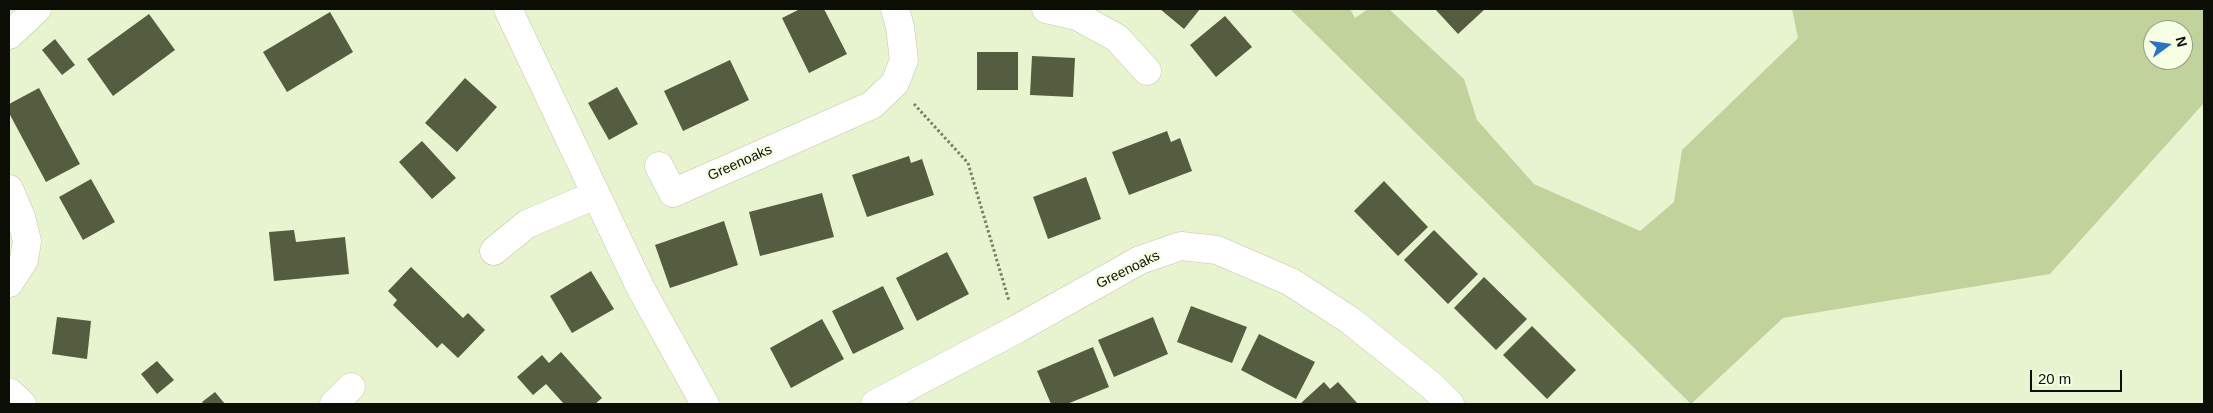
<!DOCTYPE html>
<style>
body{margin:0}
#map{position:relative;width:2213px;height:413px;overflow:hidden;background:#e8f3d0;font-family:Helvetica,sans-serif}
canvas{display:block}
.frame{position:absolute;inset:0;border:10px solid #0b0e04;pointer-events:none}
.north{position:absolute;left:2143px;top:20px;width:50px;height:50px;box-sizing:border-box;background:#f6ffe3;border:1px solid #989f8a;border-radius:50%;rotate:76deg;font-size:14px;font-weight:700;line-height:20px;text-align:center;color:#0b0e04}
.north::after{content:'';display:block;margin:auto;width:18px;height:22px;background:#2a73c3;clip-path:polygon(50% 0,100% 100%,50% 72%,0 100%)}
.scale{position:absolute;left:2030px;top:370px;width:92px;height:22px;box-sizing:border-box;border:2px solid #0b0e04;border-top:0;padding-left:6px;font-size:15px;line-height:18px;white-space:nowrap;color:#0b0e04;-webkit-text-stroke:4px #f6ffe3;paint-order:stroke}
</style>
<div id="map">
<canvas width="2213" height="413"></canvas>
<div class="frame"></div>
<div class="north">N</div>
<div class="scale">20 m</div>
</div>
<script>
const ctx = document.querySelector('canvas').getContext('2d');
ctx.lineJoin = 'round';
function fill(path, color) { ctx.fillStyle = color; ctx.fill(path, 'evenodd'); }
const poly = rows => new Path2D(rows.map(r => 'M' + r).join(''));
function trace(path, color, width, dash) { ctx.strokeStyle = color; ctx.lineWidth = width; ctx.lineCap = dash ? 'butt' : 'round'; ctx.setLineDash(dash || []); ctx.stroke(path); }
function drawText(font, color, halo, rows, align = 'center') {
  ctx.font = font + ' Helvetica,sans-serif'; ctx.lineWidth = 5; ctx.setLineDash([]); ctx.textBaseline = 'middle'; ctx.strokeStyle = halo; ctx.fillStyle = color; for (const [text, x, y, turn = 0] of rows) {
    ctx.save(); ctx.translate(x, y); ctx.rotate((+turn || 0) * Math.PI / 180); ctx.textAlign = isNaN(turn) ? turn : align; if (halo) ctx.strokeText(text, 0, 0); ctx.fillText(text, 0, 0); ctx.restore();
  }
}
const green = poly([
 [1290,9,1350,9,1355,18,1368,9,1389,9,1464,79,1477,120,1534,184,1640,231,1674,202,1682,150,1798,38,1792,9,2204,9,2204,103,2050,274,1783,318,1691,404],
 [2153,30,2183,30,2183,60,2153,60]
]);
const building = poly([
 [800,9,824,9,847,54,809,73,782,18],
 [1160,9,1200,9,1184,29],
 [1435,9,1485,9,1458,34],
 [330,12,353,52,287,92,263,52],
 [149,14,175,50,113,96,87,59],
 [1225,16,1252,47,1216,77,1190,45],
 [55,39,75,65,62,75,42,50],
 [977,52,1018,52,1018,90,977,90],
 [1032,56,1075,58,1073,97,1030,95],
 [730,60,749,100,683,131,664,91],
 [465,78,497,107,457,152,425,123],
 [617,87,638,124,609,140,588,103],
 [39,88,80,164,46,182,9,113,9,104],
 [1167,131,1171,142,1180,138,1192,171,1129,195,1112,152],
 [422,141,456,178,432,199,399,162],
 [909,156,911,163,922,159,934,195,867,217,852,175],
 [1086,177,1101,219,1048,239,1033,197],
 [91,179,115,222,83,240,59,197],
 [1384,181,1428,227,1398,256,1354,211],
 [822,193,834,237,760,256,749,212],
 [724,221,738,265,670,288,655,245],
 [294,230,296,242,345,237,349,274,274,281,269,232],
 [1434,230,1478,274,1448,304,1404,260],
 [947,252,969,294,917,321,896,278],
 [411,267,463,318,468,313,485,330,458,358,442,343,437,348,393,305,397,300,388,291],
 [591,271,614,309,572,333,550,296],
 [1484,277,1527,319,1496,350,1454,308],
 [883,286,904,329,853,354,832,311],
 [1191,306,1247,327,1232,363,1177,342],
 [57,317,91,321,87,359,52,354],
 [1153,317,1168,354,1114,377,1098,340],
 [822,319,844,359,791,388,770,348],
 [1532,326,1576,370,1547,399,1503,355],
 [1259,334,1315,362,1296,399,1241,370],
 [1093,347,1109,387,1067,404,1051,404,1037,371],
 [561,352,602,398,595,404,564,404,546,384,533,395,517,377,542,355,549,363],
 [157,361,174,380,157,394,141,374],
 [1324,382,1330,389,1338,382,1358,404,1302,404,1301,403],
 [215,392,225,404,204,404,202,402]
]);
const path = poly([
 [914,104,968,163,1009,301]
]);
const minor = poly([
 [508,9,641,289,705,404],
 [1046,9,1077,16,1117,38,1147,71],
 [9,35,37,9],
 [659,166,673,193,872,105,895,83,904,60,900,27,895,9],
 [9,189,21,217,27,241,24,260,9,283],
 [494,251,527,224,595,195],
 [9,392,22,404],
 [334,404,351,387],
 [875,404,1017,329,1140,260,1181,246,1217,250,1291,282,1351,321,1432,386,1450,404]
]);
const streetNames = [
 ["Greenoaks",740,163,-24],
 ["Greenoaks",1128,270,-26]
];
fill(green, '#c2d29d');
fill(building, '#545d3f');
trace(minor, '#bfcaa8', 29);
trace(path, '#798069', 3, [2.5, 2.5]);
trace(minor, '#fff', 28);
drawText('14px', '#0b0e04', '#f6ffe3', streetNames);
</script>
